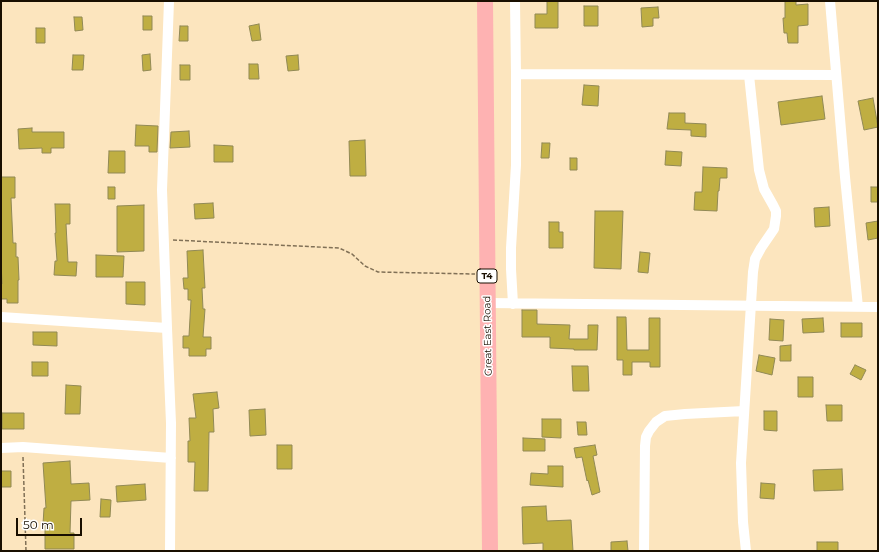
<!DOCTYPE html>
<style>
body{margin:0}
#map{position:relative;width:879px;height:552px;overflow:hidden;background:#fce5be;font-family:Montserrat,sans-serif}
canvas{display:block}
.frame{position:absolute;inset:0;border:2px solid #190f00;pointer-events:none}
.scale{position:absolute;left:16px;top:518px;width:66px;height:18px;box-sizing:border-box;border:2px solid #190f00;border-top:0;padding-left:5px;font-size:12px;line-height:14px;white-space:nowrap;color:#190f00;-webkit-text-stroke:3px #fff;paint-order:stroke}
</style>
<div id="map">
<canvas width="879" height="552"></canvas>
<div class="frame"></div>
<div class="scale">50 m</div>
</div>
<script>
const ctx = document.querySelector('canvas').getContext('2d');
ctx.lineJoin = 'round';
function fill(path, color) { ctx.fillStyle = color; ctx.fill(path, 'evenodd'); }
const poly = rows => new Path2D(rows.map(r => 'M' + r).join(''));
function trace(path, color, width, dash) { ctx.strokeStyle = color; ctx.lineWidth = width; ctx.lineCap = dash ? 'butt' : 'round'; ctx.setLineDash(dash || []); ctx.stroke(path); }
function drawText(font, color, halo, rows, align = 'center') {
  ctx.font = font + ' Montserrat,sans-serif'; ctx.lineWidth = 3; ctx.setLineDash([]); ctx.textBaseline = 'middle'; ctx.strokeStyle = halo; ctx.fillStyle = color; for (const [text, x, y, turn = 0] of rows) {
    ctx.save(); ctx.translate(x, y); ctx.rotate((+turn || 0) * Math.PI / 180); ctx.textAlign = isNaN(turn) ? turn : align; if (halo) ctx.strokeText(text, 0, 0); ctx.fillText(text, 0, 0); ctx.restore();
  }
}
const building = poly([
 [547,1,558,1,558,28,535,28,535,14,547,14,547,1],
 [785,1,796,1,796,5,808,4,808,25,798,26,798,43,788,43,787,33,784,33,783,18,785,18,785,1],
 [584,6,598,6,598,26,584,26,584,6],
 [658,7,659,18,653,18,653,26,642,27,641,8,658,7],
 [143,16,152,16,152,30,143,30,143,16],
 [74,17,82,17,83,30,75,31,74,17],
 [259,24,261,40,252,41,249,26,259,24],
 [180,26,188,26,188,41,179,41,180,26],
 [36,28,45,28,45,43,36,43,36,28],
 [150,54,151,70,143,71,142,55,150,54],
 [73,55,84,55,83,70,72,70,73,55],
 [298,55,299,70,288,71,286,56,298,55],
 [249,64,258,64,259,79,249,79,249,64],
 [180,65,190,65,190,80,180,80,180,65],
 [584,85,599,86,598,106,582,105,584,85],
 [822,96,825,119,781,125,778,102,822,96],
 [873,98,878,127,864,130,858,101,873,98],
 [669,113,685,113,685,123,706,124,706,137,691,136,691,130,667,129,669,113],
 [136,125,158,126,157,152,149,152,149,146,135,146,136,125],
 [32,128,32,132,64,132,64,148,51,148,51,153,42,153,42,148,19,149,18,129,32,128],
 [189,131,190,147,170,148,171,132,189,131],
 [365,140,366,176,350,176,349,141,365,140],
 [542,143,550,143,549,158,541,158,542,143],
 [214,145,233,146,233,162,214,162,214,145],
 [109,151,125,151,125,173,108,173,109,151],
 [666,151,682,152,681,166,665,165,666,151],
 [570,158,577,158,577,170,570,170,570,158],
 [703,167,727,168,727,178,720,178,719,191,718,191,717,211,694,210,695,192,702,192,703,167],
 [1,177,15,177,15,198,11,198,13,243,16,243,16,257,18,257,19,280,18,280,18,303,7,303,7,299,1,299,1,284,2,284,1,262,1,177],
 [108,187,115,187,115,199,108,199,108,187],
 [871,187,878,187,878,202,871,202,871,187],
 [213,203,214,218,195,219,194,204,213,203],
 [55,204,70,204,70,224,66,224,68,262,77,262,76,276,54,275,55,261,57,261,55,233,56,233,55,204],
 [144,205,144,251,117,252,117,206,144,205],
 [829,207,830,226,815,227,814,208,829,207],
 [595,211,623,211,621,269,594,268,595,211],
 [878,221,878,238,868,240,866,223,878,221],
 [549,222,559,222,559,232,563,232,563,248,549,248,549,222],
 [203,250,205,288,202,288,203,309,205,309,203,337,211,337,211,349,206,349,206,356,189,356,189,348,183,348,183,336,189,336,191,300,188,300,188,289,184,289,183,278,188,278,187,251,203,250],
 [640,252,650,253,648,273,638,272,640,252],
 [96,255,124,256,123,277,96,277,96,255],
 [126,282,145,282,145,305,126,304,126,282],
 [522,310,537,310,537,324,570,325,569,339,588,339,588,325,598,325,597,350,574,350,574,349,550,348,550,337,522,337,522,310],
 [617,317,626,317,627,350,649,350,649,318,660,318,660,367,650,367,650,362,632,362,632,375,623,375,623,360,617,360,617,317],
 [823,318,824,332,803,333,802,319,823,318],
 [770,319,784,320,783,341,769,340,770,319],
 [841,323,862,323,862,337,841,337,841,323],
 [33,332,57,332,57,346,33,345,33,332],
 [791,345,791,361,780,361,780,346,791,345],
 [759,355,775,358,772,375,756,371,759,355],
 [32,362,48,362,48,376,32,376,32,362],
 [855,365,866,370,861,380,850,374,855,365],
 [572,366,588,366,589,391,573,391,572,366],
 [798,377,813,377,813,397,798,397,798,377],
 [66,385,81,386,80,414,65,414,66,385],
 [217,392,219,408,213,409,214,432,209,432,208,491,194,491,195,462,188,462,188,441,190,441,189,418,196,418,193,394,217,392],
 [826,405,842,405,842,421,827,421,826,405],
 [265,409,266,435,250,436,249,410,265,409],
 [764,411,777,411,777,431,764,430,764,411],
 [2,413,24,413,24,429,2,429,2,413],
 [542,419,561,419,561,438,542,437,542,419],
 [577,422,586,422,587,435,578,435,577,422],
 [523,438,545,439,545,451,523,451,523,438],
 [277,445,292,445,292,469,277,469,277,445],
 [595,445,597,455,593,456,600,492,592,495,588,480,587,481,582,457,576,458,574,448,595,445],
 [70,461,71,484,89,483,90,500,71,501,70,533,74,533,74,549,45,549,45,524,43,524,44,508,46,508,43,463,70,461],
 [548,466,563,466,563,487,530,485,531,473,548,474,548,466],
 [842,469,843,490,814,491,813,470,842,469],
 [1,471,11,471,11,487,1,487,1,471],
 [761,483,775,484,774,499,760,498,761,483],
 [145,484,146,500,117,502,116,486,145,484],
 [101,499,111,500,110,517,100,517,101,499],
 [546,506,547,521,571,520,573,551,543,551,543,543,523,544,522,507,546,506],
 [627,541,628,551,611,551,611,542,627,541],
 [817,542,838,542,838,551,817,551,817,542]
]);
const path = poly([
 [173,240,339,248,352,254,365,266,378,272,475,274],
 [23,457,26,551]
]);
const minor = poly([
 [169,1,162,190,167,328,171,423,170,551],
 [830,1,845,177,858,307],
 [516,74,836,75],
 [487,303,878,307],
 [513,304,511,269,511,248,516,165,516,74,515,1],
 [1,317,167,328],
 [1,448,23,447,171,458],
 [644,551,645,446,646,437,649,431,656,422,665,416,685,414,744,411],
 [746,551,743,522,741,463,753,272,755,259,761,248,774,229,776,216,776,211,773,205,764,189,759,170,749,75]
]);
const trunk = poly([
 [485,1,490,551]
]);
const shields = [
 [487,276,20]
];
const shieldNames = [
 ["T4",487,276]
];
const streetNames = [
 ["Great East Road",488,336,-91]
];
fill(building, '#bfae42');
trace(building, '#918955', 1);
trace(path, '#807056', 1.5, [4, 2]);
trace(minor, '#fff', 10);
trace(trunk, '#feb2b2', 16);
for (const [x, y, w] of shields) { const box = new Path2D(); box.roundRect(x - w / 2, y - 7, w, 14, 3); ctx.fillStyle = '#fff'; ctx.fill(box); trace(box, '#190f00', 1); }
drawText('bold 9px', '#190f00', null, shieldNames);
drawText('10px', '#190f00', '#fff', streetNames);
</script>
